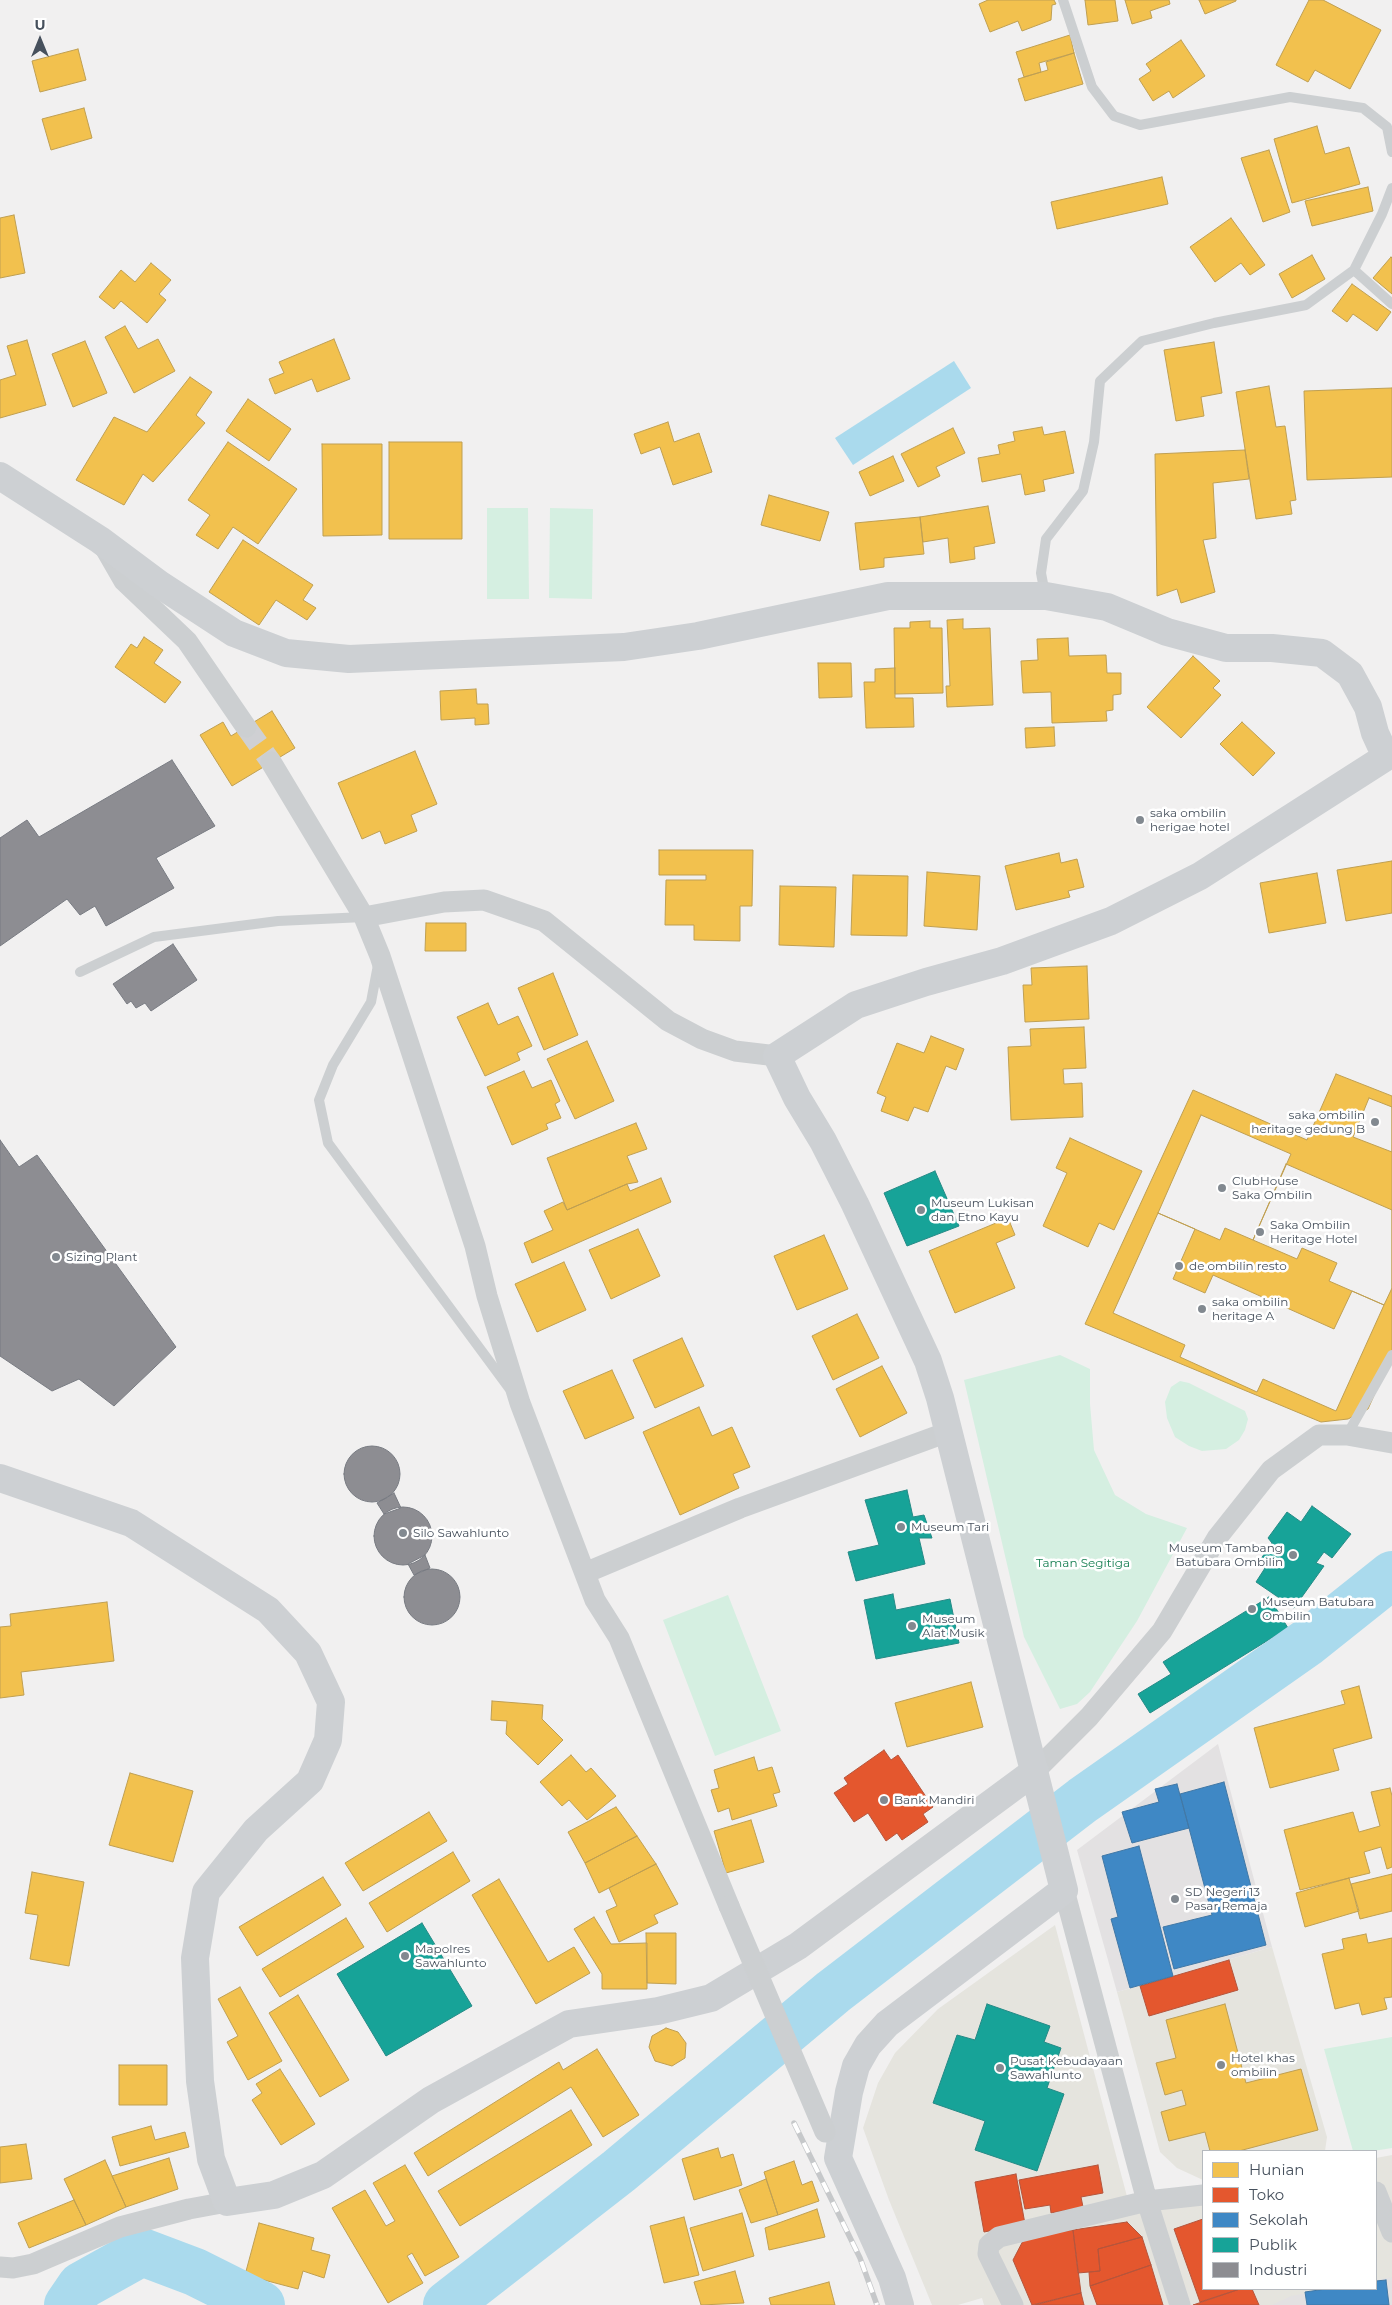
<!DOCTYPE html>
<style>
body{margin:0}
#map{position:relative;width:1392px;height:2305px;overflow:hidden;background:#f1f0f0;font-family:Montserrat,sans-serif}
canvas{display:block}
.legend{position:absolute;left:1202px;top:2150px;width:175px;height:140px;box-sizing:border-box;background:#fff;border:1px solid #b5b9be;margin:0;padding:6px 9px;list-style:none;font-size:15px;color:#47515d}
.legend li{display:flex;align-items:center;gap:10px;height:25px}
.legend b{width:25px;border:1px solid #b5b9be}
.north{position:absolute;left:15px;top:15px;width:50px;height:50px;-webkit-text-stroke:4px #fff;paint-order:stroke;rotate:0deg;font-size:14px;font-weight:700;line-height:20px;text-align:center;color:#47515d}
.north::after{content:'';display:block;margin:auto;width:18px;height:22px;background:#47515d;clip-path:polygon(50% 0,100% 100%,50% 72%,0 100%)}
</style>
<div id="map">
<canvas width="1392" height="2305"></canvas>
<ul class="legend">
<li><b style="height:14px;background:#f2c14e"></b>Hunian</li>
<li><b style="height:14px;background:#e4572e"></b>Toko</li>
<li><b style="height:14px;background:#3f88c5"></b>Sekolah</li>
<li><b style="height:14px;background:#17a398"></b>Publik</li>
<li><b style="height:14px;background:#8d8d92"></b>Industri</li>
</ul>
<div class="north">U</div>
</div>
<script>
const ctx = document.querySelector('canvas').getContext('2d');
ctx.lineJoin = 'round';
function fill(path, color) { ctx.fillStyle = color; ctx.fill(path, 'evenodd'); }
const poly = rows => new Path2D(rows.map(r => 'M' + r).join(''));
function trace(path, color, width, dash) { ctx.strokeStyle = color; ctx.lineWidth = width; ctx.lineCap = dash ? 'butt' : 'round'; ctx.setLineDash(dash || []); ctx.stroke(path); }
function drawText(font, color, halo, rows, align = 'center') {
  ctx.font = font + ' Montserrat,sans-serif'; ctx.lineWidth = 5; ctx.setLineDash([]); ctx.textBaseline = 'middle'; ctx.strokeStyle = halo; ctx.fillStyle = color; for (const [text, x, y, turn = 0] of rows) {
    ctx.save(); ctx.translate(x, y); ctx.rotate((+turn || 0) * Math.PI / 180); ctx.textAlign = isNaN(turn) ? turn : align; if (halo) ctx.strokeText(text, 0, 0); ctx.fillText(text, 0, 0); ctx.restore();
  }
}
const commercial = poly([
 [1055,1925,1129,2204,1203,2191,1203,2289,1376,2289,1376,2158,1392,2155,1392,2305,984,2305,982,2298,958,2305,932,2305,889,2200,863,2128,878,2083,895,2053,938,2009],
 [1272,1947,1327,2137,1325,2151,1203,2151,1203,2180,1177,2168,1160,2152,1117,1992]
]);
const education = poly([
 [1218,1744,1272,1947,1117,1992,1077,1850],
 [1392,2277,1392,2305,1272,2305,1291,2296,1329,2289,1376,2289,1376,2280]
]);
const green = poly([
 [487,508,528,508,529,599,487,599],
 [550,508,593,509,592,599,549,598],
 [1060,1355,1090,1369,1090,1404,1094,1450,1115,1495,1146,1514,1187,1528,1137,1621,1090,1692,1077,1704,1060,1709,1024,1637,964,1380],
 [1180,1381,1189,1383,1245,1411,1248,1419,1245,1430,1239,1440,1226,1449,1202,1451,1189,1446,1175,1437,1167,1418,1165,1402,1171,1387],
 [728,1595,781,1731,715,1756,663,1620],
 [1392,2037,1392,2148,1373,2151,1353,2151,1324,2049]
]);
const water = poly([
 [954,361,971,388,853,465,835,438]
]);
const homes = poly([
 [988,0,1054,0,1056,4,1052,5,1051,20,1022,31,1018,21,990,32,979,4,988,0],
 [1085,0,1115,0,1118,21,1088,25,1085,0],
 [1125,0,1169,0,1170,4,1150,11,1152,18,1132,24,1125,0],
 [1199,0,1236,0,1236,1,1205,14,1199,0],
 [1309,0,1323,0,1381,30,1350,89,1315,70,1308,82,1276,65,1309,0],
 [1070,35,1074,53,1039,63,1041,72,1024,77,1016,52,1070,35],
 [1181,40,1205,76,1173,98,1169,91,1153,101,1139,79,1151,71,1146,64,1181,40],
 [78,49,86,80,40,92,32,61,78,49],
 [1074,53,1083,84,1025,101,1018,79,1048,70,1046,62,1074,53],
 [84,108,92,138,51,150,42,119,84,108],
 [1317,126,1325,154,1349,147,1360,184,1292,203,1274,139,1317,126],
 [1269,150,1290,212,1263,222,1241,158,1269,150],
 [1162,177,1168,204,1057,229,1051,202,1162,177],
 [1368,187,1373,211,1312,226,1305,201,1368,187],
 [14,215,25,273,0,278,0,218,14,215],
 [1231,218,1265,265,1250,275,1241,263,1215,282,1190,247,1231,218],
 [1312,255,1325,279,1292,298,1279,274,1312,255],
 [1391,257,1392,258,1392,294,1373,278,1391,257],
 [151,263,171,280,159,294,166,300,147,323,121,301,114,309,99,297,121,270,135,282,151,263],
 [1352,284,1391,312,1377,331,1353,314,1347,322,1332,311,1352,284],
 [125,326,138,349,158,339,175,371,134,393,105,337,125,326],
 [334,339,350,379,317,392,312,379,275,394,269,379,284,373,279,362,334,339],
 [27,340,46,405,0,418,0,380,16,375,7,346,27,340],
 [85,341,107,393,73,407,52,354,85,341],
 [1214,342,1222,393,1201,397,1204,416,1176,421,1164,350,1214,342],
 [190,377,212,392,196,415,205,423,153,482,143,474,124,505,76,480,114,417,147,432,190,377],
 [1269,386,1276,427,1285,426,1296,500,1290,501,1292,514,1256,519,1236,392,1269,386],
 [1392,388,1392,477,1307,480,1304,391,1392,388],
 [248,399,291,429,269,461,226,431,248,399],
 [668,422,674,442,699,433,712,472,673,485,660,447,641,454,634,434,668,422],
 [1042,427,1044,435,1065,431,1074,473,1043,480,1045,491,1025,495,1021,474,982,482,978,458,1000,454,998,445,1015,441,1013,432,1042,427],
 [953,428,965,453,936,467,940,476,918,487,901,454,953,428],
 [228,442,297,489,258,544,233,527,218,549,196,535,210,515,188,500,228,442],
 [389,442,462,442,462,539,389,539,389,442],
 [322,444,382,444,382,535,323,536,322,444],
 [1245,450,1249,479,1213,483,1216,538,1203,540,1215,592,1181,603,1177,589,1157,596,1155,454,1245,450],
 [893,456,904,481,870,496,859,472,893,456],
 [769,495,829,512,820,541,761,525,769,495],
 [988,506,995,543,974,547,975,559,950,563,948,538,923,542,920,517,988,506],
 [920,517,924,554,884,558,884,567,860,570,855,523,920,517],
 [243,540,313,585,303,600,316,608,307,620,276,600,259,625,209,592,243,540],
 [963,619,963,629,990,628,993,705,947,707,946,686,950,686,947,620,963,619],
 [930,621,930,628,942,628,943,693,895,694,894,628,910,628,910,622,930,621],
 [144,637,163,650,154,663,181,682,165,703,115,667,131,644,137,648,144,637],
 [1068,638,1069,656,1106,655,1107,673,1121,673,1121,694,1113,695,1113,710,1106,711,1107,721,1052,723,1051,692,1023,693,1021,661,1038,660,1037,639,1068,638],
 [1193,656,1220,681,1213,688,1221,695,1181,738,1147,707,1193,656],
 [818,663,851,663,852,697,819,698,818,663],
 [895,668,895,698,913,698,914,727,866,728,864,682,875,682,875,669,895,668],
 [476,689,477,704,488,704,489,724,475,725,475,718,441,720,440,691,476,689],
 [272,711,295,748,232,786,200,735,223,722,231,736,272,711],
 [1242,722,1275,753,1253,776,1220,744,1242,722],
 [1054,727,1055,746,1026,748,1025,728,1054,727],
 [415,751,437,804,411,815,417,831,385,844,380,831,362,839,338,783,415,751],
 [659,850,753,850,752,906,740,906,740,941,694,940,694,925,665,925,666,880,706,880,706,875,659,875,659,850],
 [1059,853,1061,863,1077,859,1084,887,1068,891,1070,897,1016,910,1005,866,1059,853],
 [1392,861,1392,913,1346,921,1337,870,1392,861],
 [927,872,980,876,977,930,924,926,927,872],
 [1317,873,1326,923,1269,933,1260,883,1317,873],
 [853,875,908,876,907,936,851,935,853,875],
 [780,886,836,887,834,947,779,945,780,886],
 [426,923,466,923,466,951,425,951,426,923],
 [1087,966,1089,1019,1025,1022,1023,985,1032,985,1031,968,1087,966],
 [553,973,578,1035,544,1050,518,988,553,973],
 [488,1003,498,1025,518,1016,532,1046,517,1053,520,1060,485,1076,457,1017,488,1003],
 [1084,1027,1086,1068,1063,1069,1064,1084,1082,1083,1083,1117,1011,1120,1008,1047,1031,1046,1030,1029,1084,1027],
 [931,1036,964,1049,956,1070,946,1066,928,1112,914,1107,908,1121,881,1111,886,1097,877,1093,897,1043,924,1053,931,1036],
 [587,1041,614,1101,575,1119,547,1059,587,1041],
 [524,1071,532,1088,551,1080,560,1101,555,1104,561,1118,546,1124,548,1129,512,1145,487,1087,524,1071],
 [1336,1074,1392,1096,1392,1355,1368,1409,1348,1419,1321,1422,1085,1324,1193,1090,1307,1140,1336,1074],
 [1369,1098,1392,1107,1392,1152,1353,1137,1369,1098],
 [1201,1115,1291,1154,1253,1240,1225,1228,1220,1240,1158,1213,1201,1115],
 [636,1123,647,1149,627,1156,638,1182,627,1184,567,1210,547,1158,636,1123],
 [1070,1138,1142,1171,1114,1230,1099,1223,1088,1247,1043,1226,1067,1173,1056,1168,1070,1138],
 [1286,1164,1392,1210,1392,1288,1384,1305,1329,1281,1337,1263,1302,1248,1297,1259,1253,1240,1286,1164],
 [661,1178,671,1202,532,1263,524,1243,553,1230,544,1211,563,1202,567,1210,627,1184,630,1191,661,1178],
 [1158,1213,1195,1229,1173,1279,1205,1293,1213,1275,1334,1329,1352,1291,1384,1305,1336,1411,1263,1379,1257,1392,1180,1357,1185,1345,1113,1313,1158,1213],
 [1008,1218,1015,1235,996,1243,1015,1288,955,1313,929,1251,1008,1218],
 [638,1229,660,1276,611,1299,589,1250,638,1229],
 [824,1235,848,1289,797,1310,774,1256,824,1235],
 [564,1262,586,1310,537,1332,515,1284,564,1262],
 [857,1314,879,1358,833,1380,812,1336,857,1314],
 [682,1338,704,1386,655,1408,633,1360,682,1338],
 [882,1366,907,1413,860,1437,836,1389,882,1366],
 [612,1370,634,1418,585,1439,563,1391,612,1370],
 [699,1407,712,1436,732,1427,750,1467,733,1474,739,1488,680,1515,643,1432,699,1407],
 [107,1602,114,1661,21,1672,24,1695,0,1698,0,1627,11,1626,10,1614,107,1602],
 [971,1682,983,1727,907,1747,895,1703,971,1682],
 [1359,1686,1372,1738,1333,1749,1339,1770,1270,1788,1254,1728,1345,1704,1341,1691,1359,1686],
 [492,1701,543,1705,542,1719,563,1740,538,1765,506,1734,507,1721,491,1720,492,1701],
 [571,1755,586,1772,591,1768,616,1796,587,1820,569,1800,562,1806,540,1782,571,1755],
 [754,1757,758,1771,772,1767,780,1792,773,1794,777,1806,732,1820,729,1808,718,1812,711,1790,719,1788,714,1770,754,1757],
 [130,1773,193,1791,173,1862,109,1845,130,1773],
 [1390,1788,1392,1796,1392,1867,1387,1869,1381,1847,1364,1852,1370,1873,1300,1890,1284,1830,1353,1812,1359,1832,1380,1826,1371,1792,1390,1788],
 [616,1807,637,1836,585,1863,568,1832,616,1807],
 [429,1812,447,1841,363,1891,345,1863,429,1812],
 [751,1820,764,1862,726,1873,714,1831,751,1820],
 [637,1836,656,1864,599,1893,585,1863,637,1836],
 [453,1852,470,1881,387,1932,369,1903,453,1852],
 [656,1864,678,1904,654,1915,658,1923,619,1942,606,1911,617,1906,609,1888,656,1864],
 [32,1872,84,1882,69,1966,30,1959,38,1915,25,1913,32,1872],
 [1392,1874,1392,1911,1360,1919,1351,1884,1392,1874],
 [323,1877,341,1905,257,1956,239,1927,323,1877],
 [1349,1878,1359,1911,1305,1927,1296,1893,1349,1878],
 [499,1879,548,1962,574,1947,590,1973,536,2004,472,1895,499,1879],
 [594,1917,611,1944,647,1943,647,1989,602,1989,602,1974,574,1929,594,1917],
 [346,1918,364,1947,280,1997,262,1969,346,1918],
 [646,1933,676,1933,676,1984,647,1983,646,1933],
 [1366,1934,1368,1943,1392,1938,1392,1997,1384,1998,1387,2009,1362,2015,1359,2003,1335,2009,1322,1954,1344,1949,1342,1939,1366,1934],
 [240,1987,282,2061,248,2080,227,2042,238,2036,218,1999,240,1987],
 [298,1995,349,2080,320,2097,269,2013,298,1995],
 [1225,2004,1246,2083,1301,2069,1318,2130,1239,2151,1210,2151,1205,2132,1169,2141,1161,2112,1186,2105,1182,2090,1165,2095,1156,2063,1176,2058,1166,2020,1225,2004],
 [666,2028,678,2032,686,2043,685,2058,672,2066,655,2061,649,2047,652,2036,666,2028],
 [597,2049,639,2115,603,2137,571,2087,428,2176,414,2153,559,2062,563,2070,597,2049],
 [119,2065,167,2065,167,2105,119,2105,119,2065],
 [280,2069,315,2124,281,2145,252,2100,262,2093,256,2084,280,2069],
 [571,2110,592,2145,460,2226,438,2191,571,2110],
 [151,2126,155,2140,185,2132,189,2147,120,2166,112,2137,151,2126],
 [26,2144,32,2179,0,2183,0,2147,26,2144],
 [718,2148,721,2158,733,2154,742,2185,694,2200,682,2159,718,2148],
 [169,2158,178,2189,126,2207,112,2176,169,2158],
 [105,2160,126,2207,86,2225,64,2179,105,2160],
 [794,2161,802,2185,812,2181,819,2201,778,2215,764,2172,794,2161],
 [405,2165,459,2257,425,2276,412,2253,407,2256,423,2283,388,2303,332,2208,365,2190,386,2226,395,2221,373,2183,405,2165],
 [766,2179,778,2215,751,2223,739,2190,766,2179],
 [74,2200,86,2225,29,2248,18,2223,74,2200],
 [817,2209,825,2237,769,2250,765,2228,817,2209],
 [742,2213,754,2256,703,2271,690,2228,742,2213],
 [684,2217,699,2275,664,2283,650,2226,684,2217],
 [259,2223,314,2238,311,2250,330,2255,324,2278,303,2271,298,2289,245,2275,259,2223],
 [735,2271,744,2303,701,2305,694,2282,735,2271],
 [829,2282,835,2305,771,2305,769,2298,829,2282]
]);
const shops = poly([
 [884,1750,891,1760,898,1755,933,1807,923,1814,928,1822,902,1840,897,1833,886,1841,868,1813,854,1822,834,1793,848,1784,844,1778,884,1750],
 [1229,1960,1238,1990,1149,2016,1140,1986,1229,1960],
 [1098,2165,1103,2193,1081,2197,1083,2207,1051,2213,1050,2205,1025,2209,1019,2180,1098,2165],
 [1016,2174,1025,2224,984,2232,975,2182,1016,2174],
 [1203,2219,1203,2289,1240,2289,1200,2302,1174,2229,1203,2219],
 [1127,2222,1142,2237,1098,2249,1100,2271,1078,2273,1073,2230,1127,2222],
 [1073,2230,1081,2293,1032,2305,1013,2260,1025,2237,1073,2230],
 [1142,2237,1151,2265,1090,2286,1089,2272,1100,2271,1098,2249,1142,2237],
 [1151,2265,1163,2305,1097,2305,1090,2286,1151,2265],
 [1240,2289,1252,2289,1259,2305,1193,2305,1240,2289],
 [1081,2293,1084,2305,1035,2305,1081,2293]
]);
const schools = poly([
 [1224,1782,1266,1945,1174,1969,1163,1927,1212,1915,1180,1794,1224,1782],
 [1177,1784,1189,1828,1132,1843,1122,1812,1159,1802,1155,1789,1177,1784],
 [1139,1846,1173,1976,1130,1988,1111,1919,1118,1917,1102,1856,1139,1846],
 [1386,2280,1389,2305,1307,2305,1305,2292,1326,2289,1376,2289,1376,2281,1386,2280]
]);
const public = poly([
 [935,1171,959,1226,907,1246,884,1193,935,1171],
 [907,1490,913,1517,924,1515,932,1538,919,1538,925,1564,856,1581,848,1552,879,1545,865,1500,907,1490],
 [1312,1506,1351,1534,1332,1558,1324,1552,1316,1563,1324,1566,1294,1608,1256,1582,1265,1568,1258,1563,1272,1543,1268,1538,1287,1512,1301,1522,1312,1506],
 [893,1594,896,1610,950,1599,959,1643,876,1659,864,1600,893,1594],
 [1269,1597,1288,1628,1150,1713,1138,1694,1171,1674,1163,1662,1269,1597],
 [422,1923,472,2006,386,2056,337,1974,422,1923],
 [987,2004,1050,2026,1044,2042,1061,2048,1047,2088,1064,2094,1037,2171,975,2150,985,2121,933,2103,957,2035,975,2040,987,2004]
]);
const industry = poly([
 [172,760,215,826,156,858,174,888,106,926,95,906,80,915,67,899,0,946,0,838,27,820,39,837,172,760],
 [173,944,197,980,151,1011,145,1003,136,1008,131,1001,127,1004,113,984,173,944],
 [0,1140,19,1167,37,1155,176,1347,114,1406,79,1379,52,1391,0,1356,0,1140],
 '344 1474a28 28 0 1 1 56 0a28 28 0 1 1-56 0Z',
 [394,1493,401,1508,384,1514,377,1503,394,1493],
 '374 1536a29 29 0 1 1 58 0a29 29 0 1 1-58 0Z',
 [425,1555,430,1568,414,1575,408,1564,425,1555],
 '404 1597a28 28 0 1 1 56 0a28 28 0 1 1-56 0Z'
]);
const river = poly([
 [68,2305,81,2286,142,2252,195,2272,261,2305],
 [447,2305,619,2171,833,1992,1083,1800,1308,1642,1392,1575]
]);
const streetTunnel = poly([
 [246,727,271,762]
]);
const lane = poly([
 [1063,0,1092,87,1114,116,1140,125,1290,97,1363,108,1387,127,1392,152],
 [1354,270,1392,304],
 [1045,594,1041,573,1046,539,1083,491,1094,442,1100,381,1142,341,1214,323,1306,305,1354,270,1382,214,1392,188],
 [378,965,371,1002,333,1065,319,1100,328,1143,509,1388],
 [80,972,154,937,278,921,364,917],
 [1347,1435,1392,1355]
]);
const street = poly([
 [105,548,124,581,187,641,246,727],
 [271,762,364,917,380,956,475,1246,487,1296,520,1403,595,1600,619,1638,729,1906],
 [364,917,444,902,484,900,544,921,668,1021,702,1039,735,1051,777,1056],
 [585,1573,740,1508,948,1432],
 [1035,1771,1089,1717,1162,1631,1217,1538,1271,1470,1319,1435,1347,1435,1392,1443],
 [1064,1890,1147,2201,1180,2305],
 [1376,2192,1392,2232],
 [0,2267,13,2268,33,2264,120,2227,189,2209,227,2202],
 [1013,2305,988,2254,989,2245,999,2237,1147,2201,1203,2195]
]);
const secondary = poly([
 [0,476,100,540,159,584,234,633,286,653,349,659,624,647,698,636,888,596,1046,596,1107,607,1167,632,1226,648,1272,648,1322,653,1350,674,1368,707,1375,733,1386,757,1200,876,1111,921,1002,961,926,982,856,1005,777,1056,797,1098,823,1141,855,1204,928,1361,940,1398,1064,1890,887,2024,868,2045,856,2066,849,2092,838,2158,892,2278,900,2305],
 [0,1478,131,1523,268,1610,308,1653,331,1702,328,1740,310,1781,256,1830,206,1892,195,1958,200,2081,211,2159,227,2202,274,2195,323,2175,431,2100,569,2024,658,2011,711,1998,798,1946,1035,1771]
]);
const rail = poly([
 [794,2123,860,2258,877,2305]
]);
const streetBridge = poly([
 [729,1906,825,2132]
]);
const markers = [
 [1140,820,5,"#828990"],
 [1375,1122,5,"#828990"],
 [1222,1188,5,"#828990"],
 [921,1210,5,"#828990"],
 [1260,1232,5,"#828990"],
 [56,1257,5,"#828990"],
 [1179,1266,5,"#828990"],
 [1202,1309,5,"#828990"],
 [901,1527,5,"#828990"],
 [403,1533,5,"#828990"],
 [1293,1555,5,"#828990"],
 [1252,1609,5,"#828990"],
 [912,1626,5,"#828990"],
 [884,1800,5,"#828990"],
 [1175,1899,5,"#828990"],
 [405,1956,5,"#828990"],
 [1221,2065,5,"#828990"],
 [1000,2068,5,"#828990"]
];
const poiNames = [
 ["saka ombilin",1150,813],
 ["herigae hotel",1150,827],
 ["saka ombilin",1365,1115,"right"],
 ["heritage gedung B",1365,1129,"right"],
 ["ClubHouse",1232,1181],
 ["Saka Ombilin",1232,1195],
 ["Museum Lukisan",931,1203],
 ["dan Etno Kayu",931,1217],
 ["Saka Ombilin",1270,1225],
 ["Heritage Hotel",1270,1239],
 ["Sizing Plant",66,1257],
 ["de ombilin resto",1189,1266],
 ["saka ombilin",1212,1302],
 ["heritage A",1212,1316],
 ["Museum Tari",911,1527],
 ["Silo Sawahlunto",413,1533],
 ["Museum Tambang",1283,1548,"right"],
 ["Batubara Ombilin",1283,1562,"right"],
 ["Museum Batubara",1262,1602],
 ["Ombilin",1262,1616],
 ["Museum",922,1619],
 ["Alat Musik",922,1633],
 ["Bank Mandiri",894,1800],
 ["SD Negeri 13",1185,1892],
 ["Pasar Remaja",1185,1906],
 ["Mapolres",415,1949],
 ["Sawahlunto",415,1963],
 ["Hotel khas",1231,2058],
 ["ombilin",1231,2072],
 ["Pusat Kebudayaan",1010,2061],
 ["Sawahlunto",1010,2075]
];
const parkNames = [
 ["Taman Segitiga",1083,1563]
];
fill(commercial, '#e5e4de');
fill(education, '#e3e1e2');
fill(green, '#d5efe1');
fill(water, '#aadaed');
fill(homes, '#f2c14e');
trace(homes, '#bf9f52', 1);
fill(shops, '#e4572e');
trace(shops, '#b5553c', 1);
fill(schools, '#3f88c5');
trace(schools, '#4178a6', 1);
fill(public, '#17a398');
trace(public, '#258a86', 1);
fill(industry, '#8d8d92');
trace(industry, '#787b82', 1);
trace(river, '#aadaed', 48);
trace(streetTunnel, '#cfd0d3', 21, [21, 11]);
trace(lane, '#cccfd1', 10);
trace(street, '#cccfd1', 21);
trace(secondary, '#cdd0d3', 28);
trace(rail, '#c6c8ca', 5.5);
trace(rail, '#fff', 4, [11]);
trace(streetBridge, '#cccfd1', 21);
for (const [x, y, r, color] of markers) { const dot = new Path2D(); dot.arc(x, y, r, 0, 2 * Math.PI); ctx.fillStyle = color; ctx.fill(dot); trace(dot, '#fff', 2); }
drawText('12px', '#47515d', '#fff', poiNames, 'left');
drawText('12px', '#177f52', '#fff', parkNames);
</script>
